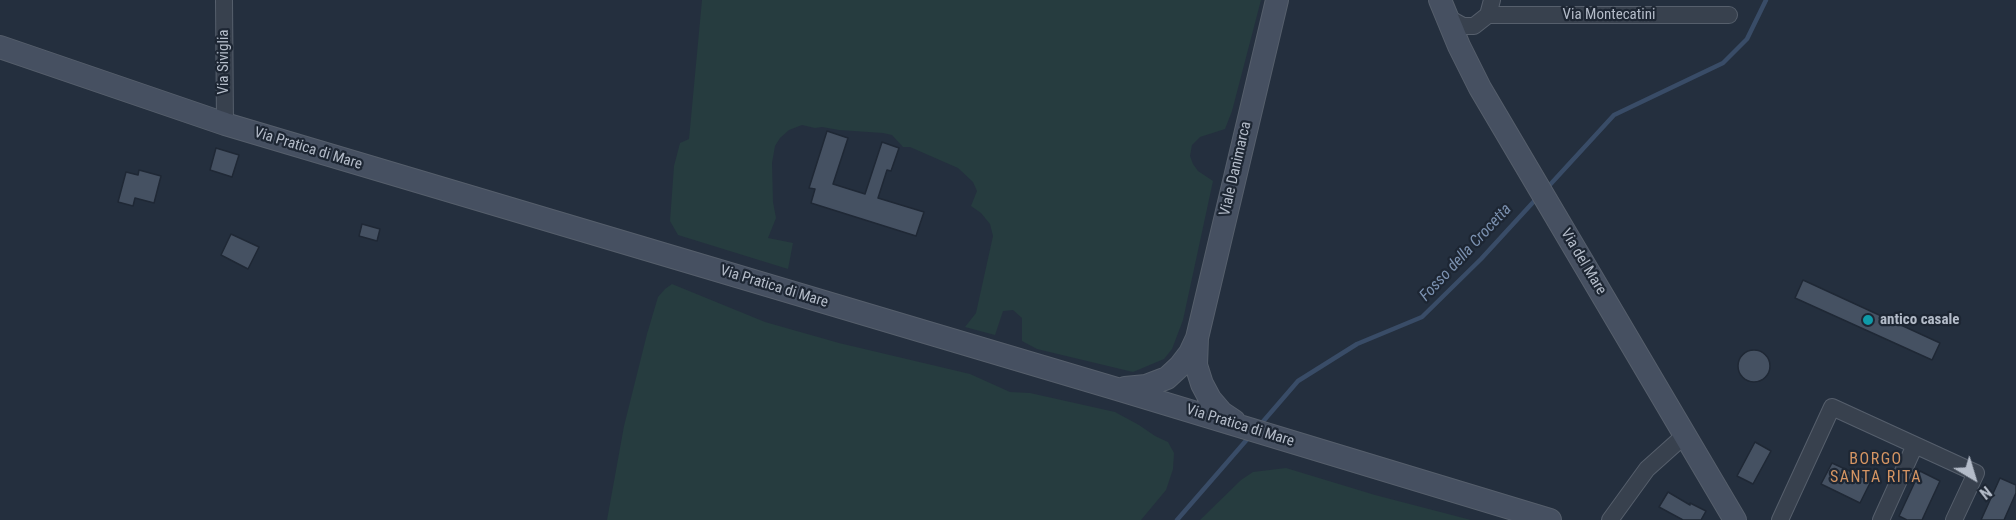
<!DOCTYPE html>
<style>
body{margin:0}
#map{position:relative;width:2016px;height:520px;overflow:hidden;background:#242f3e;font-family:"Roboto Condensed",sans-serif}
canvas{display:block}
.north{position:absolute;left:1944px;top:448px;width:60px;height:60px;-webkit-text-stroke:4px #1d2633;paint-order:stroke;rotate:142deg;font-size:16px;font-weight:700;line-height:24px;text-align:center;color:#b4bcc9}
.north::after{content:'';display:block;margin:auto;width:21px;height:27px;background:#b4bcc9;clip-path:polygon(50% 0,100% 100%,50% 72%,0 100%)}
</style>
<div id="map">
<canvas width="2016" height="520"></canvas>
<div class="north">N</div>
</div>
<script>
const ctx = document.querySelector('canvas').getContext('2d');
ctx.lineJoin = 'round';
function fill(path, color) { ctx.fillStyle = color; ctx.fill(path, 'evenodd'); }
const poly = rows => new Path2D(rows.map(r => 'M' + r).join(''));
function trace(path, color, width, dash) { ctx.strokeStyle = color; ctx.lineWidth = width; ctx.lineCap = dash ? 'butt' : 'round'; ctx.setLineDash(dash || []); ctx.stroke(path); }
function drawText(font, color, halo, rows, align = 'center') {
  ctx.font = font + ' "Roboto Condensed",sans-serif'; ctx.lineWidth = 4.5; ctx.setLineDash([]); ctx.textBaseline = 'middle'; ctx.strokeStyle = halo; ctx.fillStyle = color; for (const [text, x, y, turn = 0] of rows) {
    ctx.save(); ctx.translate(x, y); ctx.rotate((+turn || 0) * Math.PI / 180); ctx.textAlign = isNaN(turn) ? turn : align; if (halo) ctx.strokeText(text, 0, 0); ctx.fillText(text, 0, 0); ctx.restore();
  }
}
const green = poly([
 [702,0,1261,0,1232,111,1225,129,1200,137,1192,145,1190,156,1193,164,1198,171,1213,181,1183,320,1172,349,1164,359,1133,372,1037,349,1022,341,1022,318,1013,310,1003,311,995,335,965,327,976,313,993,236,990,224,981,213,971,206,977,191,973,182,958,168,910,147,903,147,892,135,883,133,839,130,822,127,815,128,802,125,789,130,780,138,775,146,772,163,773,202,776,218,768,238,793,243,788,269,678,235,670,221,674,166,680,143,689,139],
 [672,284,765,322,839,343,970,374,1010,392,1030,393,1115,412,1139,425,1155,436,1168,442,1174,453,1173,469,1166,490,1141,520,607,520,624,426,647,334,658,297,665,289],
 [1286,468,1375,495,1471,520,1200,520,1241,480,1253,472]
]);
const stream = poly([
 [1547,188,1614,115,1723,63,1747,39,1766,0],
 [1260,425,1298,381,1357,344,1422,317,1481,259,1537,198],
 [1177,520,1250,436]
]);
const building = poly([
 [827,131,848,138,833,184,865,194,882,142,899,148,891,171,887,170,878,198,924,212,916,236,811,203,815,189,809,188,827,131],
 [216,148,239,155,232,177,210,170,216,148],
 [139,170,161,176,154,203,135,198,133,206,118,202,126,172,138,175,139,170],
 [362,224,380,229,377,241,359,236,362,224],
 [231,234,259,247,248,269,221,255,231,234],
 [1803,280,1940,343,1932,360,1795,298,1803,280],
 '1738 366a16 16 0 1 1 32 0a16 16 0 1 1-32 0Z',
 [1755,442,1771,451,1753,484,1737,476,1755,442],
 [1832,463,1871,481,1860,503,1821,484,1832,463],
 [1920,471,1940,481,1922,520,1907,520,1899,516,1920,471],
 [2000,478,2016,485,2016,493,2004,520,1981,520,2000,478],
 [1668,492,1690,505,1690,503,1706,511,1701,520,1683,520,1659,507,1668,492]
]);
const street = poly([
 [224,0,225,124],
 [1447,13,1452,20,1463,26,1474,26,1488,15,1492,0],
 [1488,15,1729,15],
 [1610,520,1647,469,1685,435],
 [1780,520,1832,407,1976,473,1954,520],
 [1881,520,1915,445]
]);
const secondary = poly([
 [1440,0,1459,46,1480,88,1735,520],
 [0,47,225,124,1117,389,1550,520],
 [1197,338,1196,365,1202,384,1210,399,1222,413,1234,421],
 [1125,388,1146,386,1167,378,1180,366,1190,353,1197,338,1277,0]
]);
const markers = [
 [1868,320,6,"#0f9aa8"]
];
const streetNames = [
 ["Via Montecatini",1609,15],
 ["Via Siviglia",224,62,-90],
 ["Via Pratica di Mare",308,149,17],
 ["Viale Danimarca",1236,169,-77],
 ["Via del Mare",1583,262,59],
 ["Via Pratica di Mare",774,287,17],
 ["Via Pratica di Mare",1240,426,17]
];
const poiNames = [
 ["antico casale",1880,320]
];
const waterNames = [
 ["Fosso della Crocetta",1466,253,-47]
];
const neighbourhoodNames = [
 ["BORGO",1876,460],
 ["SANTA RITA",1876,478]
];
fill(green, '#263c3f');
trace(stream, '#394c67', 4.5);
fill(building, '#455162');
trace(building, '#1f2835', 1.5);
trace(street, '#565f6c', 18);
trace(secondary, '#565f6c', 24);
trace(street, '#38414e', 16);
trace(secondary, '#465061', 22);
for (const [x, y, r, color] of markers) { const dot = new Path2D(); dot.arc(x, y, r, 0, 2 * Math.PI); ctx.fillStyle = color; ctx.fill(dot); trace(dot, '#1d2633', 2); }
drawText('15px', '#b4bcc9', '#1d2633', streetNames);
drawText('bold 15px', '#b4bcc9', '#1d2633', poiNames, 'left');
drawText('italic 16px', '#7c92b1', '#1d2633', waterNames);
ctx.letterSpacing = '1.5px';
drawText('16px', '#d59563', '#1d2633', neighbourhoodNames);
ctx.letterSpacing = '0px';
</script>
